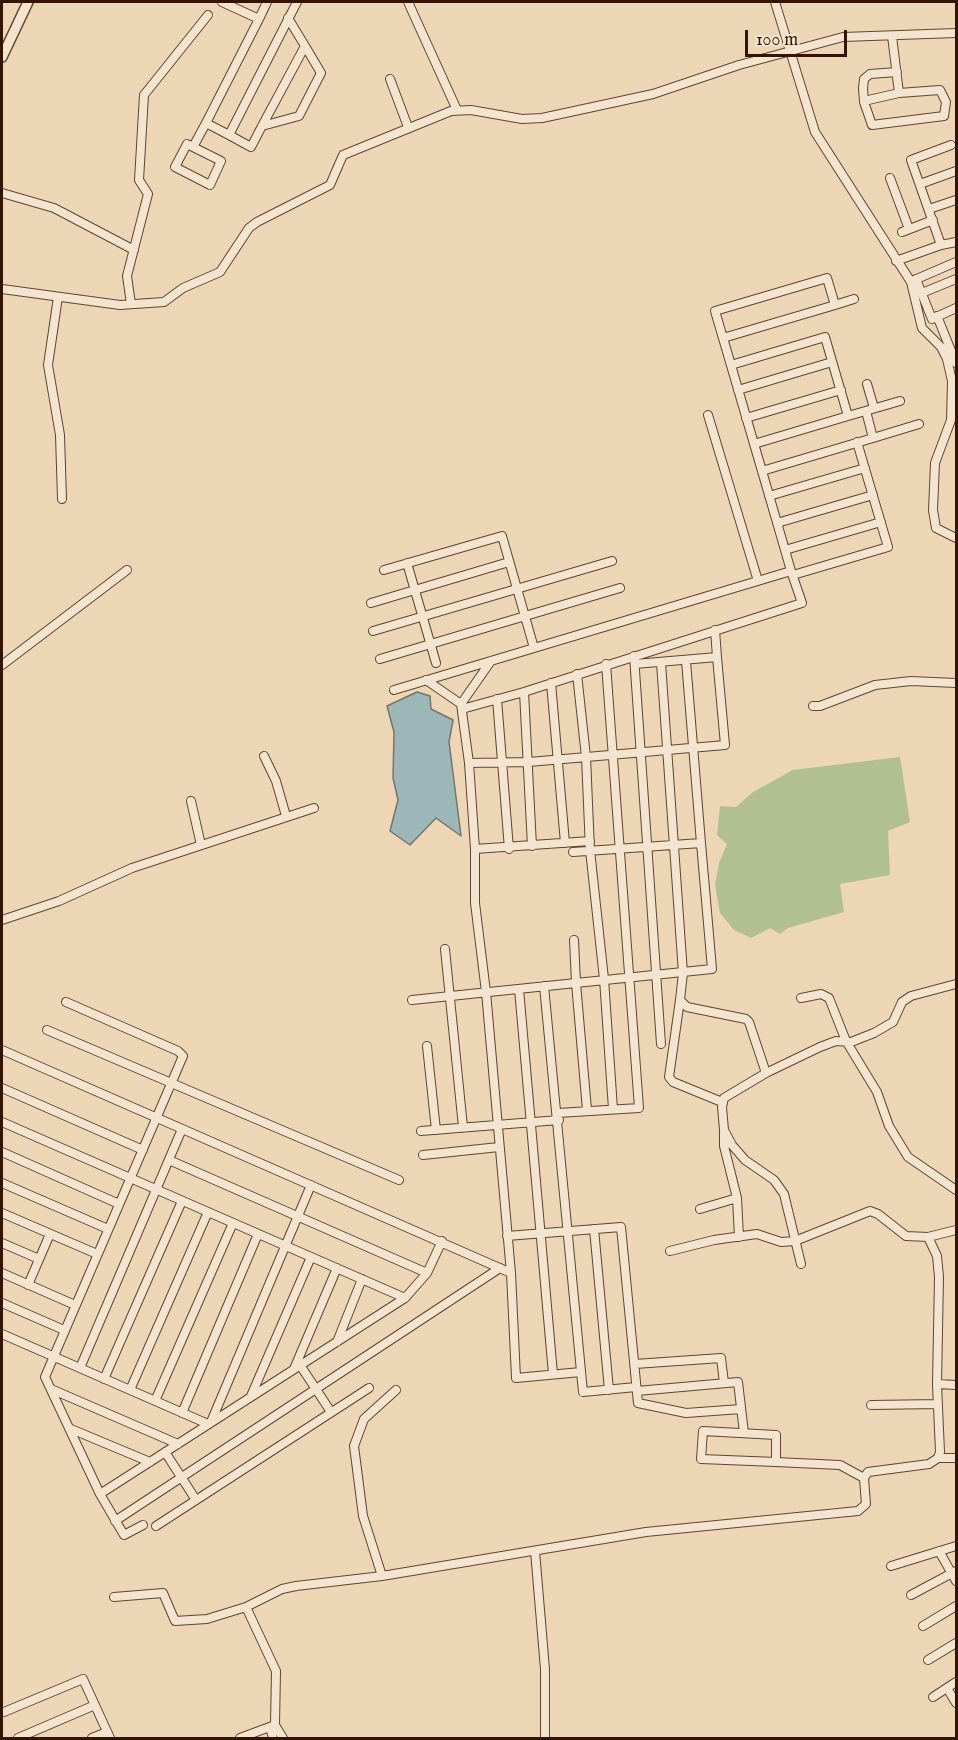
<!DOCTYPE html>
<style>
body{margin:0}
#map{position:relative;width:958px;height:1740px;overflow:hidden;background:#ecd6b5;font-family:"IM FELL English",serif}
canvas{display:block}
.frame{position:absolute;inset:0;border:3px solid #331401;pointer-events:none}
.scale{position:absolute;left:745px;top:30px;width:102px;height:27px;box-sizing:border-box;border:3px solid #331401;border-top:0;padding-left:8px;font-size:18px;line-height:21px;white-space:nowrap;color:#331401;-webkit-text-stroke:4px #f3e4cf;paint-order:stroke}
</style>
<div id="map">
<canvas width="958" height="1740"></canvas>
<div class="frame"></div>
<div class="scale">100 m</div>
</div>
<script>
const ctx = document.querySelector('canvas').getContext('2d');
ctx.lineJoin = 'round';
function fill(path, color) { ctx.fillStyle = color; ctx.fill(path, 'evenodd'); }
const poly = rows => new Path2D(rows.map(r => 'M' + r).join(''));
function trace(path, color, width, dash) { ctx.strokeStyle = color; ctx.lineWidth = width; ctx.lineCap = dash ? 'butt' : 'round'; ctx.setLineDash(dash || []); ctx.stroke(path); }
const green = poly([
 [900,757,910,822,888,831,890,875,840,884,844,912,788,928,780,934,770,928,751,938,734,930,720,913,715,885,719,863,727,844,717,835,720,806,736,807,753,792,793,770]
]);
const water = poly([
 [417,692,430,696,431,709,453,720,449,742,461,836,436,818,410,845,390,831,398,800,393,778,394,732,387,706,417,692]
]);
const minor = poly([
 [222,2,259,19,267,2],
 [408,2,457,110],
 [775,2,815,132,911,282,922,328,941,347,947,359,952,381,951,420,935,463,933,510,936,528,956,538],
 [288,18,305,46],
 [892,36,899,93],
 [390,79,408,127],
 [864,101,899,93,940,90,946,102,944,116,872,125,864,102,863,88,864,79,870,74,897,72],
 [206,123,259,19],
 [229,135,251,147,262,126,305,46,321,73,299,116,262,126],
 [187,144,221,161,210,185,175,167,187,144],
 [193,147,206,123,229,135,297,2],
 [890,178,909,229],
 [920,184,956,171],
 [2,193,54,208,134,250],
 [929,209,956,200],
 [902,232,933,220],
 [941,245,956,242],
 [896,261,941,245,911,160,951,145],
 [916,279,932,319,956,308],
 [912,281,956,262],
 [2,289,120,305,164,302,183,288,220,272,249,228,257,222,330,185,343,155,451,111,471,110,522,119,542,118,653,94,739,65,843,37,956,33],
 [922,293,956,279],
 [58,297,48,365,60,435,62,499],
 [131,304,127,276,148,194,139,180,144,95,208,15],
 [835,305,854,299],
 [937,316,956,363],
 [731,365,825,337,848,416,754,444],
 [867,384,874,408],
 [738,390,832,362],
 [708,415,758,581],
 [848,416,900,401],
 [746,418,841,390],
 [873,438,919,424],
 [762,471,873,438,866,411],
 [769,496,865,468],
 [777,523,873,495],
 [785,550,881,522],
 [407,563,436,663],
 [384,570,502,536,534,648],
 [793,575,888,547,857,442],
 [371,603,509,562],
 [715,630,717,657],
 [373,631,612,561],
 [634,656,661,1044],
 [380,659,620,588],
 [686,661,701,843],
 [661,663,683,973,680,1000,687,1007,746,1019,749,1022,766,1073],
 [2,665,127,570],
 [577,674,586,757,590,850,604,979,613,1109],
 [426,680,461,704,491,661],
 [551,683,565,843],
 [394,690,791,571,785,550,762,471,723,338,715,311,827,278,835,305,723,338],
 [524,692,532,846],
 [497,699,509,849],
 [461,704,469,763,475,849,475,903,486,992,511,1273,516,1378,581,1372],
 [813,706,820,706,875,685,911,681,956,683],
 [462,709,524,692,802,603,791,571],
 [264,756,276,781,286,816],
 [469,763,529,762,725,745,717,657,635,664],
 [191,801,201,845],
 [475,849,590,841],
 [573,852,701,843,712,969,576,983,574,940],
 [2,920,59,901,132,868,314,808],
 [445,949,463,1127],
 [544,986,583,1392,636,1387],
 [519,989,553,1374],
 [801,998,821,994,829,998,846,1041,877,1092,889,1126,908,1157,956,1190],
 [412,1000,576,983,587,1110],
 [680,1000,669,1077,673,1082,722,1102],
 [66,1002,178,1051,183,1056,45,1377,100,1494,124,1535,143,1525],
 [47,1030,399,1180],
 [427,1046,436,1130],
 [2,1050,511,1273],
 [2,1088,143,1150],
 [558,1113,639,1108,606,664],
 [2,1122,405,1298],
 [421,1131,559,1120],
 [724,1132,724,1146,737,1198,739,1237],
 [2,1152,119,1204],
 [423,1155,499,1147],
 [169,1160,427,1273],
 [2,1183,108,1229],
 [700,1209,737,1198],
 [2,1213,97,1254],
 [594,1229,609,1390],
 [507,1236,621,1227,638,1403,686,1413,741,1409],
 [928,1237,956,1230],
 [2,1243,39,1259],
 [801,1264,784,1194,774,1180,745,1160,732,1145,724,1130,722,1107,724,1098,766,1073,820,1047,836,1041,851,1042,874,1033,893,1022,902,1002,911,996,956,984],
 [2,1273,75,1305],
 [28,1285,50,1234],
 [2,1303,64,1330],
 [2,1334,208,1424],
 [337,1342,362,1279],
 [635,1364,721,1358,724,1383],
 [300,1365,331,1412],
 [80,1368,182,1129],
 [294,1369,337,1268],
 [104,1379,182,1201],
 [937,1384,956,1385],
 [51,1389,178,1444],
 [130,1390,208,1212],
 [637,1391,738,1382,744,1433],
 [251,1396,311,1257],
 [155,1401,233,1223],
 [871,1405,938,1404],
 [182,1413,258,1234],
 [211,1422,311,1185],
 [71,1429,150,1462],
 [165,1452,196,1500],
 [938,1458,956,1458],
 [776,1462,776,1435,703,1431,701,1459,776,1462,840,1465,864,1478],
 [100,1494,405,1298,427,1273,442,1241],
 [115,1521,500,1268],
 [156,1526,369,1388],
 [535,1551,545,1669,545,1738],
 [939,1551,956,1581],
 [891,1566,956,1546],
 [382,1576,363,1516,354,1446,364,1419,396,1390],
 [911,1595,956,1571],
 [114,1597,163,1593,175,1621,207,1619,246,1607,282,1589,296,1586,382,1576,646,1532,858,1511,866,1504,864,1478,868,1472,929,1464,938,1458,940,1452,937,1384,939,1277,937,1256,928,1237,906,1236,878,1214,870,1211,795,1241,781,1242,757,1234,714,1240,670,1251],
 [246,1607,276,1671,275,1725,283,1738],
 [923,1626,956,1606],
 [928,1660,956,1643],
 [947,1688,956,1703],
 [933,1697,956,1682],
 [4,1712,83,1679,110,1738],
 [270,1727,273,1738],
 [18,1738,95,1705],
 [92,1738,107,1732],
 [240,1738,275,1725]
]);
const tertiary = poly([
 [2,57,28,2]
]);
fill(green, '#b2bf92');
fill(water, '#9db6b8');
trace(water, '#73756f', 1.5);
trace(minor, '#61442e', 10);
trace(tertiary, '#61442e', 12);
trace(minor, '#f3e4cf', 8);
trace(tertiary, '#f3e4cf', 9);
</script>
